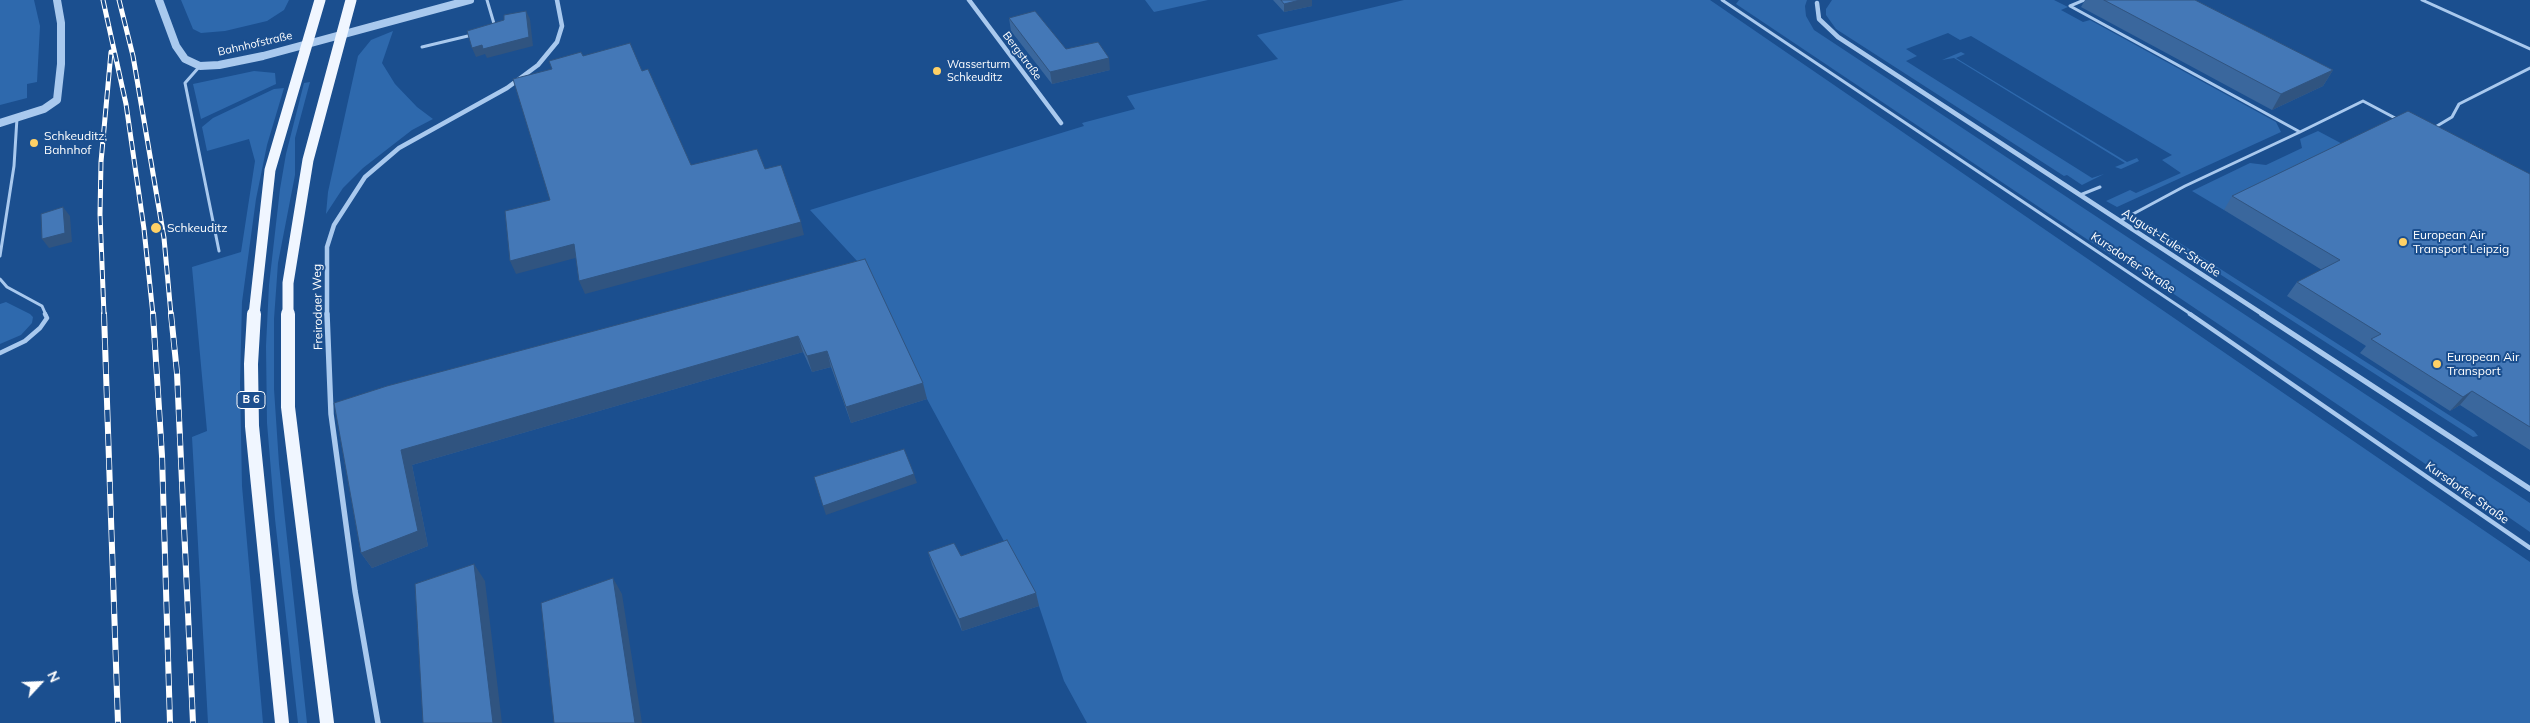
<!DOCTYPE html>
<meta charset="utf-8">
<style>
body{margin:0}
#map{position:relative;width:2530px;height:723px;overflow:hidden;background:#1b4f8f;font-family:Mulish,sans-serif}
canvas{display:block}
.north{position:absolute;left:15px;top:658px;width:50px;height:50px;-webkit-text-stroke:4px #1b4f8f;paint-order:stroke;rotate:65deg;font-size:14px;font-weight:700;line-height:20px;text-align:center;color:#fff}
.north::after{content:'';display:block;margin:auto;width:18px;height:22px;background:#fff;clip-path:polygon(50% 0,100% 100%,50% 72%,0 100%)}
</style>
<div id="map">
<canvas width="2530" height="723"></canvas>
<div class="north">N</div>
</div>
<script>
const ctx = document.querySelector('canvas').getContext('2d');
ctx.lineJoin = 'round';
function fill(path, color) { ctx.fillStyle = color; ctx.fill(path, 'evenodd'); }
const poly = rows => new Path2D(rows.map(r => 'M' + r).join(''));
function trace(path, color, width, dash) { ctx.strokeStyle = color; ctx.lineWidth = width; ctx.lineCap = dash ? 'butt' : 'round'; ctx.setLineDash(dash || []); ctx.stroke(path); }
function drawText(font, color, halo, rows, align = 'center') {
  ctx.font = font + ' Mulish,sans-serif'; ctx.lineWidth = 4; ctx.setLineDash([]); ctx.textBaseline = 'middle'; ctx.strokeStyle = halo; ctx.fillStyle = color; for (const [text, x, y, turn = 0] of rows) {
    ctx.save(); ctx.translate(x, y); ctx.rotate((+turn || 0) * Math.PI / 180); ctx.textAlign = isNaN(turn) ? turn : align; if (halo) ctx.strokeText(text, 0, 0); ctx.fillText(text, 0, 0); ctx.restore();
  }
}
const green = poly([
 [0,0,34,0,40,26,37,82,27,84,27,98,0,105],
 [181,0,289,0,284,10,267,21,225,31,201,33,193,29],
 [1145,0,1208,0,1154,12],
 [1404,0,1710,0,2530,562,2530,723,1087,723,1064,681,1039,606,927,399,870,275,810,210,1084,126,1082,123,1135,109,1127,96,1278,59,1257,35],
 [1739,0,1807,0,1805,6,1806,16,1814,30,2530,503,2530,532,2478,496,2461,488,2125,261,2118,260,1736,4],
 [1832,0,2054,0,2068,7,2061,10,2083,22,2090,20,2276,122,2281,132,2117,207,2106,201,2130,190,2136,193,2181,173,2162,160,2172,155,1971,36,1960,40,1948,33,1906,49,1917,56,1906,61,2092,178,2104,174,2082,185,2067,175,2064,176,1836,29,1826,15,1826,9],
 [393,31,382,63,395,84,417,107,433,119,412,130,363,168,343,188,326,214,328,192,358,56,371,40],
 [1961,52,1965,54,1956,58,2127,162,2137,158,2139,161,2121,169,2115,167,2125,163,1954,58,1942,60],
 [254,71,275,73,276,84,201,119,193,84],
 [310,82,295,138,295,175,278,263,274,319,274,389,279,464,307,723,298,723,275,519,267,423,266,346,269,285,280,189,286,154,304,83],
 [284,88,267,145,256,199,242,302,240,383,242,486,263,723,208,723,192,437,207,431,192,267,241,252,255,161,249,139,207,151,202,127,213,118,274,89],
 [2318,131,2350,148,2224,210,2192,191,2250,163,2266,165,2302,148,2300,139],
 [2150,224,2474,431,2478,436,2473,437,2145,226],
 [6,302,30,314,33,317,32,323,21,335,0,344,0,304]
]);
const serviceFar1 = poly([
 [487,0,495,27],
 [1722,0,2192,315],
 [2084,0,2070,6,2300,132,2185,186,2120,221],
 [2422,0,2530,49],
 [422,47,472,35],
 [200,66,185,83,219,251],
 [2432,129,2452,117,2459,104,2530,68],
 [2300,132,2363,101,2397,119],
 [2080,195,2100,187],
 [0,256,14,166,17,118],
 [0,279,7,287,42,306,46,315]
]);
const service = poly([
 [2190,314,2530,548],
 [0,353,25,341,40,328,47,318,45,314]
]);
const minorFar1 = poly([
 [969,0,1061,123],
 [1817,3,1819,19,1838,37,2264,315],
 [327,315,327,247,334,225,365,177,399,148,507,88,538,65,557,42,562,26,557,0]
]);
const minor = poly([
 [327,314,331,414,355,591,378,723],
 [2262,314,2530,489]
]);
const tertiary = poly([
 [159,0,176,46,185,59,200,66,219,65,263,56,470,0],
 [0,123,44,109,57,100,61,64,61,23,57,0]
]);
const primaryFar1 = poly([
 [254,315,270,170,320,0],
 [288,315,288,283,308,160,351,0]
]);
const primary = poly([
 [254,314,251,364,252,426,282,723],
 [288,314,288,407,327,723]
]);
const railFar1 = poly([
 [103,0,126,104,144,229,153,315],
 [119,0,133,56,164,238,171,315],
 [104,315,100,214,101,162,111,52]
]);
const rail = poly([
 [104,314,118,723],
 [153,314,162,456,170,723],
 [171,314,177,373,193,723]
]);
const wall = poly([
 [1273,0,1312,0,1312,6,1284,12],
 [2085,0,2195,0,2333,70,2323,86,2272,110,2081,7],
 [1009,18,1066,49,1110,70,1052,84,1011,31],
 [2530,174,2530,450,2460,405,2450,411,2360,353,2366,346,2287,296,2297,282,2322,270,2224,210,2232,196],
 [865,259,927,399,851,423,831,367,812,372,803,352,412,465,428,546,372,568,361,553,334,403],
 [928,552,961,556,1036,593,1039,606,962,631,932,565]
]);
const shadedWall = poly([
 [1300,0,1312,0,1312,6,1284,12,1284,4],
 [526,11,530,19,533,46,487,58,485,54,476,57,472,48],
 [1109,58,1110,70,1052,84,1050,72],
 [2333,70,2323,86,2272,110,2281,94],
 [63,207,70,216,72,242,49,248,42,239],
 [801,222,804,235,585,294,579,281],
 [574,244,579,257,516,274,510,261],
 [798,336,803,352,412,465,428,546,372,568,361,553,401,450],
 [827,351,831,367,812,372,807,356],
 [923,383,927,399,851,423,846,407],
 [2472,391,2460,405,2450,411,2463,397],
 [914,474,917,483,826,515,823,506],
 [474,564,485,581,502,723,493,723],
 [613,578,622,594,642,723,635,723],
 [1036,593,1039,606,962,631,959,619]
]);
const building = poly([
 [1281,0,1300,0,1284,4,1281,0],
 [2104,0,2195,0,2333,70,2281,94,2104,0],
 [526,11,529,37,483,49,482,45,472,48,467,31,504,20,504,15,526,11],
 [1035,11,1066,49,1098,42,1109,58,1050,72,1009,18,1035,11],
 [630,43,642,71,648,69,691,165,757,149,765,169,781,165,801,222,579,281,574,244,510,261,505,211,550,200,513,79,552,69,549,61,581,52,583,56,630,43],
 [2408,111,2530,174,2530,427,2472,391,2463,397,2371,339,2381,334,2297,282,2340,260,2232,196,2408,111],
 [63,207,65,233,42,239,41,214,63,207],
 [865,259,923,383,846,407,827,351,807,356,798,336,401,450,418,531,361,553,334,403,387,386,865,259],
 [904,449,914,474,823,506,814,477,904,449],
 [1007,540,1036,593,959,619,928,552,954,543,961,556,1007,540],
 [474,564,493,723,423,723,415,584,474,564],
 [613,578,635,723,554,723,541,603,613,578]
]);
const markers = [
 [937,71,5,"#ffd166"],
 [34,143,5,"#ffd166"],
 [156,228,6,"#ffd166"],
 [2403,242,5,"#ffd166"],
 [2437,364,5,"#ffd166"]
];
const farStreetnames = [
 ["Bahnhofstraße",255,44,-13],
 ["Bergstraße",1022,56,53]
];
const farPoinames = [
 ["Wasserturm",947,65],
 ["Schkeuditz",947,78]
];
const shields = [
 [251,400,28]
];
const shieldNames = [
 ["B 6",251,400]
];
const poiNames = [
 ["Schkeuditz,",44,136],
 ["Bahnhof",44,150],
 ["Schkeuditz",167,228],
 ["European Air",2413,235],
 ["Transport Leipzig",2413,249],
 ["European Air",2447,357],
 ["Transport",2447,371]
];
const streetNames = [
 ["August-Euler-Straße",2171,243,33],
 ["Kursdorfer Straße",2133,263,34],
 ["Freirodaer Weg",318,307,-91],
 ["Kursdorfer Straße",2467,493,35]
];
fill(green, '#2e69ad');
trace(serviceFar1, '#a9c9ee', 3);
trace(service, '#a9c9ee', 4.5);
trace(minorFar1, '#a9c9ee', 4.5);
trace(minor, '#a9c9ee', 5.5);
trace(tertiary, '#a9c9ee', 8);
trace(primaryFar1, '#f0f6ff', 11);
trace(primary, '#f0f6ff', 14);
trace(railFar1, '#fff', 5);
trace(rail, '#fff', 6);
trace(railFar1, '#1b4f8f', 3, [9]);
trace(rail, '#1b4f8f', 4.5, [12]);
fill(wall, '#3a679d');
fill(shadedWall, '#305480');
fill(building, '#4478b7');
trace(building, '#305480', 1);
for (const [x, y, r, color] of markers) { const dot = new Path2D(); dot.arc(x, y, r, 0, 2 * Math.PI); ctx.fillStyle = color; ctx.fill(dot); trace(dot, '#1b4f8f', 2); }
drawText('11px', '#fff', '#1b4f8f', farStreetnames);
drawText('11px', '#fff', '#1b4f8f', farPoinames, 'left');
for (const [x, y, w] of shields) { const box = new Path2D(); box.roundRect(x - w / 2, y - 8.5, w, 17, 4); ctx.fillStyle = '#1b4f8f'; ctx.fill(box); trace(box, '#fff', 1); }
drawText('bold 11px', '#fff', null, shieldNames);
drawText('12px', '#fff', '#1b4f8f', poiNames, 'left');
drawText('12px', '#fff', '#1b4f8f', streetNames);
</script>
